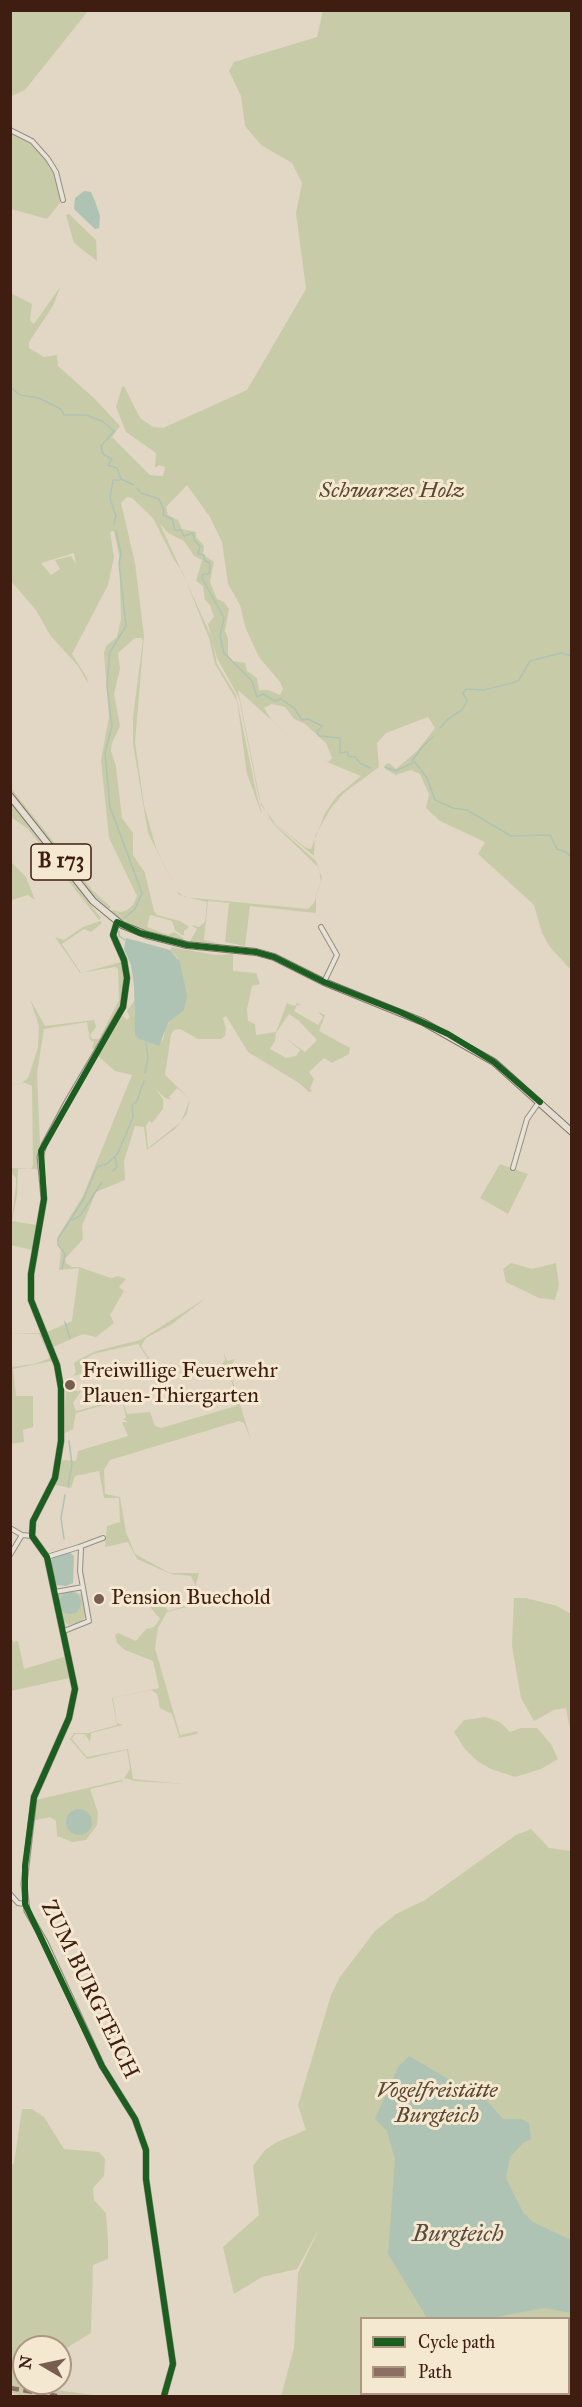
<!DOCTYPE html>
<meta charset="utf-8">
<style>
body{margin:0}
#map{position:relative;width:582px;height:2407px;overflow:hidden;background:#e1d7c4;font-family:"IM FELL Great Primer",serif}
canvas{display:block}
.frame{position:absolute;inset:0;border:12px solid #3f1d11;pointer-events:none}
.legend{position:absolute;left:360px;top:2317px;width:210px;height:78px;box-sizing:border-box;background:#f4e8d0;border:2px solid #ac9784;margin:0;padding:8px 10px;list-style:none;font-size:18px;color:#3f1d11}
.legend li{display:flex;align-items:center;gap:12px;height:30px}
.legend b{width:30px;border:2px solid #ac9784}
.north{position:absolute;left:12px;top:2335px;width:60px;height:60px;box-sizing:border-box;background:#f4e8d0;border:2px solid #ac9784;border-radius:50%;rotate:279deg;font-size:16px;font-weight:700;line-height:24px;text-align:center;color:#3f1d11}
.north::after{content:'';display:block;margin:auto;width:21px;height:27px;background:#785e50;clip-path:polygon(50% 0,100% 100%,50% 72%,0 100%)}
</style>
<div id="map">
<canvas width="582" height="2407"></canvas>
<div class="frame"></div>
<ul class="legend">
<li><b style="height:8px;background:#1b5e20"></b>Cycle path</li>
<li><b style="height:8px;background:#8d6e63"></b>Path</li>
</ul>
<div class="north">N</div>
</div>
<script>
const ctx = document.querySelector('canvas').getContext('2d');
ctx.lineJoin = 'round';
function fill(path, color) { ctx.fillStyle = color; ctx.fill(path, 'evenodd'); }
const poly = rows => new Path2D(rows.map(r => 'M' + r).join(''));
function trace(path, color, width, dash) { ctx.strokeStyle = color; ctx.lineWidth = width; ctx.lineCap = dash ? 'butt' : 'round'; ctx.setLineDash(dash || []); ctx.stroke(path); }
function drawText(font, color, halo, rows, align = 'center') {
  ctx.font = font + ' "IM FELL Great Primer",serif'; ctx.lineWidth = 6; ctx.setLineDash([]); ctx.textBaseline = 'middle'; ctx.strokeStyle = halo; ctx.fillStyle = color; for (const [text, x, y, turn = 0] of rows) {
    ctx.save(); ctx.translate(x, y); ctx.rotate((+turn || 0) * Math.PI / 180); ctx.textAlign = isNaN(turn) ? turn : align; if (halo) ctx.strokeText(text, 0, 0); ctx.fillText(text, 0, 0); ctx.restore();
  }
}
const green = poly([
 [10,11,88,11,25,90,11,96],
 [323,11,571,11,571,970,550,947,542,933,534,905,478,854,485,842,440,821,426,808,429,794,420,774,411,770,396,775,385,769,385,765,389,763,396,769,417,751,435,728,428,717,386,733,377,743,379,767,344,793,331,808,315,836,314,856,271,820,259,799,239,698,217,658,208,624,214,617,210,605,205,600,203,586,196,581,202,560,194,556,184,541,168,533,160,524,212,638,217,664,236,695,257,796,262,813,316,861,322,878,316,896,316,913,250,906,245,946,225,942,229,903,208,901,204,940,221,944,190,941,197,929,191,925,199,927,205,922,207,902,179,895,148,833,133,744,133,717,143,640,141,638,135,638,118,653,120,669,114,694,120,726,112,743,111,751,116,766,122,818,133,833,133,855,145,873,154,911,157,915,180,921,189,927,184,931,184,935,187,935,182,935,175,930,172,921,150,915,147,927,168,935,174,932,183,938,183,941,139,929,114,916,111,913,112,910,121,912,127,910,133,905,137,896,109,838,101,760,109,717,104,653,106,646,117,637,121,619,119,555,114,531,110,532,114,557,108,585,72,654,87,678,88,683,78,666,50,635,36,610,11,581,11,293,32,304,30,321,34,324,60,287,53,306,29,342,29,348,44,357,57,355,58,366,95,399,120,426,112,437,150,475,163,476,165,467,159,465,155,468,156,453,126,432,116,407,122,387,124,386,140,418,153,427,163,428,247,390,306,289,296,213,302,183,292,163,261,145,245,126,241,96,229,71,234,62,317,37],
 [187,485,210,517,222,542,228,584,240,605,246,629,259,657,280,682,283,689,280,695,268,690,259,690,257,678,247,671,245,663,233,661,228,655,228,638,225,631,229,609,224,602,217,599,210,582,214,562,203,554,204,546,196,537,196,532,182,529,178,520,168,515,166,507],
 [127,497,132,498,153,518,174,560,182,571,209,638,215,664,237,701,247,774,261,812,319,868,321,882,314,903,308,909,184,897,177,891,156,848,144,805,135,742,144,636,135,563,121,503],
 [74,553,76,564,71,556,55,560,60,569,51,575,41,563],
 [238,690,288,735,272,721,264,708,272,704,285,707,294,719,305,724,326,743,332,758,328,762,322,760,361,776,337,796,325,813,311,849,306,848,276,824,261,805],
 [10,132,30,141,43,155,58,181,62,195,60,203,47,219,11,209],
 [69,214,96,240,97,261,74,243,66,215],
 [10,787,93,891,111,907,109,909,92,895,47,840,11,792],
 [11,803,101,918,99,920,28,829,11,817],
 [11,862,26,877,35,900,28,895,11,900],
 [100,921,102,923,91,932,84,929,62,944,81,973,121,962,124,986,122,1003,98,1048,92,1049,94,1042,90,1040,87,1022,44,1029,37,1073,40,1146,38,1169,18,1169,17,1195,12,1221,37,1225,32,1250,11,1245,11,1224,16,1186,16,1178,11,1172,10,1168,31,1169,33,1165,32,1086,25,1083,10,1085,11,1085,21,1084,28,1078,38,1048,39,1026,30,999,45,1026,94,1020,96,1027,90,1035,92,1039,99,1039,119,1000,118,969,115,967,80,973,55,937,64,940,83,927],
 [172,947,215,955,233,954,233,971,256,973,260,984,252,986,247,1009,248,1021,255,1024,256,1035,276,1032,287,1003,295,1006,297,1003,302,1005,297,1005,294,1011,318,1025,323,1017,318,1012,325,1015,319,1031,350,1048,349,1054,332,1063,324,1058,309,1072,314,1079,310,1089,313,1091,309,1092,299,1083,248,1052,226,1016,223,1018,226,1029,225,1036,221,1039,198,1039,180,1029,174,1030,171,1035,165,1075,190,1099,187,1114,175,1129,147,1150,144,1127,135,1126,124,1161,125,1180,96,1192,82,1226,83,1239,65,1259,66,1263,72,1267,79,1267,111,1278,118,1276,126,1279,119,1287,124,1291,110,1315,114,1323,96,1337,83,1334,53,1347,45,1333,72,1321,79,1268,59,1270,61,1251,57,1238,83,1196,132,1075,115,1071,98,1056,122,1015,127,1020,130,1017,127,1011,135,1000,134,1012,139,1039,156,1044,163,1040,166,1026,179,1012,178,958,170,950],
 [289,1014,299,1021,317,1040,305,1052,287,1039,300,1050,296,1056,286,1058,270,1049,275,1041,276,1033],
 [155,1088,165,1098,172,1100,169,1097,177,1088,190,1099,181,1122,148,1148,146,1126,149,1121,152,1123,163,1109,163,1099],
 [500,1164,528,1174,508,1214,480,1198],
 [511,1263,532,1269,556,1263,559,1285,555,1300,539,1298,506,1282,503,1269],
 [206,1298,172,1324,146,1338,141,1346,161,1376,221,1365,225,1360,224,1353,227,1361,235,1359,229,1369,251,1440,244,1423,239,1421,110,1460,104,1470,105,1494,120,1497,126,1532,135,1554,170,1573,199,1573,191,1603,202,1603,167,1612,158,1628,155,1648,180,1735,198,1731,197,1734,178,1738,179,1736,172,1714,160,1708,157,1694,151,1690,113,1698,117,1723,123,1725,91,1733,90,1742,85,1734,75,1734,72,1739,87,1757,128,1749,133,1779,183,1784,135,1781,124,1778,130,1769,127,1750,87,1759,70,1739,74,1733,88,1733,117,1725,112,1698,159,1688,153,1661,125,1650,117,1643,115,1635,118,1633,136,1641,146,1629,154,1627,160,1619,146,1602,158,1597,168,1611,189,1605,195,1585,191,1576,171,1574,137,1559,128,1542,105,1547,107,1526,120,1522,119,1498,104,1498,99,1471,75,1476,71,1488,55,1485,62,1460,76,1461,78,1451,128,1436,122,1422,128,1422,123,1419,126,1418,122,1400,76,1413,73,1429,63,1434,66,1391,81,1391,73,1403,76,1411,122,1399,127,1414,150,1412,155,1426,161,1428,236,1406,237,1399,227,1367,221,1365,160,1377,138,1344,93,1354,82,1361,81,1374,73,1376,76,1372,74,1363,80,1359,96,1351,140,1340],
 [40,1333,50,1352,52,1361,13,1369,16,1396,33,1396,33,1427,23,1430,24,1442,11,1444,11,1367,34,1364,48,1359,50,1356,39,1334,10,1334],
 [70,1590,83,1595,86,1616,81,1622,68,1625,64,1621,57,1596,62,1592],
 [514,1598,526,1598,557,1606,571,1614,571,1726,569,1725,566,1708,554,1710,534,1721,521,1698,512,1646],
 [10,1633,13,1642,18,1641,24,1669,67,1656,69,1678,11,1691],
 [485,1717,500,1722,510,1732,521,1728,537,1728,551,1744,558,1759,541,1769,515,1777,491,1769,477,1761,464,1748,454,1732,464,1720],
 [121,1780,124,1781,90,1789,98,1813,97,1825,86,1840,72,1842,57,1836,56,1821,50,1817,32,1821,36,1800],
 [531,1829,549,1848,571,1851,571,2396,281,2396,294,2348,298,2273,319,2229,297,2269,262,2277,234,2294,223,2247,259,2215,253,2166,265,2150,277,2142,306,2130,298,2105,331,1995,340,1977,375,1931,396,1914,425,1900,516,1835],
 [362,2318,568,2318,568,2394,362,2394],
 [22,2109,32,2109,44,2117,64,2149,99,2152,105,2159,104,2176,93,2188,94,2200,106,2213,108,2242,108,2259,93,2265,91,2333,60,2352,60,2347,24,2347,24,2383,55,2383,56,2390,101,2396,22,2396,11,2393,10,2167,14,2163]
]);
const water = poly([
 [84,191,91,192,95,201,100,216,99,228,95,229,74,209,75,198],
 [126,938,170,950,180,962,187,995,184,1010,168,1023,159,1046,139,1039,135,1035,134,986,131,965,124,949],
 [69,1552,74,1556,73,1583,66,1586,57,1585,52,1576,51,1561,53,1557],
 '59 1603a11 11 0 1 1 22 0a11 11 0 1 1-22 0Z',
 '66 1822a13 13 0 1 1 26 0a13 13 0 1 1-26 0Z',
 [409,2056,457,2084,481,2094,503,2119,521,2119,529,2123,531,2139,523,2143,510,2157,506,2178,523,2212,533,2222,571,2240,571,2313,544,2308,491,2318,427,2318,388,2254,395,2160,387,2131,375,2119,398,2067]
]);
const stream = poly([
 [10,387,20,395,39,398,61,409,64,415,86,415,102,421,114,431,101,446,103,454,112,459,108,465,117,468,121,479,134,485],
 [137,488,141,493,159,499,164,510,163,515,172,519,175,530,181,530,184,536,193,533,194,540,200,546,198,554,204,555,205,561,210,563,209,574,203,574,202,578,224,618,220,636,224,653,252,681,257,697,263,694,275,701,281,699,294,708,302,720,308,719,322,726,317,732,319,736,340,738,340,753,348,752,348,756,355,757,361,764,371,768],
 [114,524,116,516,110,498,113,480,120,480],
 [116,531,121,554,119,563,126,626,110,652,107,686,112,726,105,753,110,807,142,893,135,909,124,918],
 [440,728,448,719,462,710,467,701,463,693,466,689,484,690,512,683,519,680,530,661,561,653,572,656],
 [412,761,424,745,433,737],
 [385,767,395,771,415,762,427,778,435,800,453,808,467,810,511,836,550,835,557,849,566,852,572,858],
 [119,931,119,936,125,940],
 [145,1073,148,1059,146,1040],
 [113,1171,117,1167,115,1157],
 [72,1220,80,1216,102,1182],
 [62,1269,65,1254,58,1245,58,1239,83,1200,97,1167,107,1164,118,1153,133,1117,132,1105,137,1101,144,1081],
 [65,1322,70,1339],
 [68,1487,72,1464,69,1441],
 [64,1539,61,1518,65,1495]
]);
const minor = poly([
 [10,130,32,141,48,159,56,172,63,200],
 [321,927,337,955,324,982],
 [513,1168,527,1119,539,1102],
 [10,1528,22,1535,32,1536],
 [79,1547,103,1538],
 [10,1555,22,1535],
 [47,1557,79,1547,81,1549,80,1571,89,1621,64,1631],
 [55,1592,83,1587],
 [10,1894,18,1903,25,1904]
]);
const tertiary = poly([
 [117,922,113,935,124,960,127,978,123,1007,67,1102,44,1145,40,1157,44,1199,31,1274,31,1300,57,1365,61,1388,61,1441,55,1478,33,1521,32,1536,47,1557,75,1689,69,1718,34,1797,24,1884,27,1911,45,1942,102,2066,135,2119,146,2150,146,2179,173,2364,164,2396]
]);
const primary = poly([
 [10,796,93,901,122,925,147,935,187,945,256,952,274,957,324,982,423,1022,494,1062,572,1132]
]);
const quiet = poly([
 [10,2388,57,2396]
]);
const cycleway = poly([
 [164,2396,173,2364,146,2179,146,2150,135,2119,102,2066,25,1904,25,1866,34,1797,69,1718,75,1689,47,1557,32,1536,33,1521,55,1478,61,1441,61,1388,57,1365,31,1300,31,1274,44,1199,41,1151,123,1007,127,978,124,960,113,935,117,922,140,933,187,945,256,952,274,957,324,982,400,1012,448,1034,494,1062,540,1102]
]);
const markers = [
 [70,1385,6,"#785e50"],
 [99,1599,6,"#785e50"]
];
const shields = [
 [61,862,60]
];
const shieldNames = [
 ["B 173",61,862]
];
const parkNames = [
 ["Schwarzes Holz",392,492],
 ["Vogelfreistätte",437,2092],
 ["Burgteich",437,2117]
];
const poiNames = [
 ["Freiwillige Feuerwehr",82,1372],
 ["Plauen-Thiergarten",82,1397],
 ["Pension Buechold",111,1599]
];
const streetNames = [
 ["ZUM BURGTEICH",89,1990,64]
];
const waterNames = [
 ["Burgteich",458,2235]
];
fill(green, '#c8cba8');
fill(water, '#afc3b5');
trace(stream, '#afc3b5', 1.5);
trace(minor, '#978d81', 6);
trace(tertiary, '#978d81', 7);
trace(primary, '#80756a', 8);
trace(minor, '#e7e2d8', 4);
trace(tertiary, '#e7e2d8', 4.5);
trace(primary, '#e4ddd2', 6);
trace(quiet, '#8d6e63', 4.5, [9, 4.5]);
trace(cycleway, '#1b5e20', 6);
for (const [x, y, r, color] of markers) { const dot = new Path2D(); dot.arc(x, y, r, 0, 2 * Math.PI); ctx.fillStyle = color; ctx.fill(dot); trace(dot, '#f4e8d0', 2); }
for (const [x, y, w] of shields) { const box = new Path2D(); box.roundRect(x - w / 2, y - 18, w, 36, 4.5); ctx.fillStyle = '#f4e8d0'; ctx.fill(box); trace(box, '#3f1d11', 1.5); }
drawText('bold 21px', '#3f1d11', null, shieldNames);
drawText('italic 22px', '#5c4631', '#f4e8d0', parkNames);
drawText('22px', '#3f1d11', '#f4e8d0', poiNames, 'left');
drawText('22px', '#3f1d11', '#f4e8d0', streetNames);
drawText('italic 24px', '#5a4c40', '#f4e8d0', waterNames);
</script>
